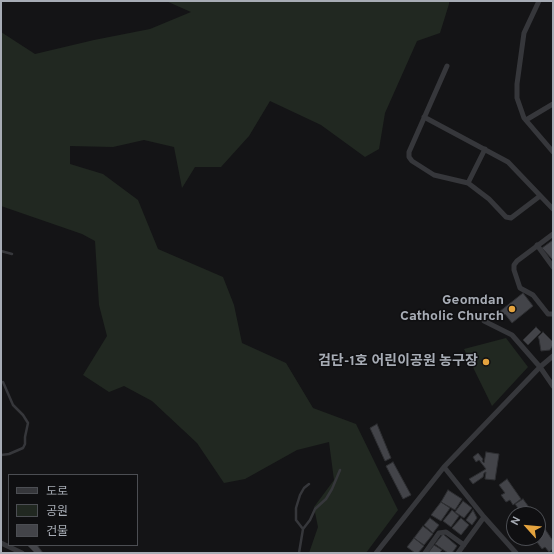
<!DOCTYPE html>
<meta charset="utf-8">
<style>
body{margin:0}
#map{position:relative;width:554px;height:554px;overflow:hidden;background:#141416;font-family:Overpass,"Noto Sans KR",sans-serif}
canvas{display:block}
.frame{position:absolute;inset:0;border:2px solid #a7acb5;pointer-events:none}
.legend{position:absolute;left:8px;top:474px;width:130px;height:72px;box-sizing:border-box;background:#0f0f11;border:1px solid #4c4e53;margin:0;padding:5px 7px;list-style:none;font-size:12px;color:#a7acb5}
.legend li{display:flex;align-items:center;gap:8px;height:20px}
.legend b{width:20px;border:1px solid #4c4e53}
.north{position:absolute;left:506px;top:506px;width:40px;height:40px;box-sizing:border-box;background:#0f0f11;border:1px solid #4c4e53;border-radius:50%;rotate:297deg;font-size:11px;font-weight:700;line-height:16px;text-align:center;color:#a7acb5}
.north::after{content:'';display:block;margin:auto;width:14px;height:18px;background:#e4a33e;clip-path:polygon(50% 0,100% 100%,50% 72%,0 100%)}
</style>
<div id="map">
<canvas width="554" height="554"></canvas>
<div class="frame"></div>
<ul class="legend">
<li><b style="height:5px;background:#36373b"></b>도로</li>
<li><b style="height:11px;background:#212821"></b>공원</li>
<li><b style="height:11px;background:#434449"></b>건물</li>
</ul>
<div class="north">N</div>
</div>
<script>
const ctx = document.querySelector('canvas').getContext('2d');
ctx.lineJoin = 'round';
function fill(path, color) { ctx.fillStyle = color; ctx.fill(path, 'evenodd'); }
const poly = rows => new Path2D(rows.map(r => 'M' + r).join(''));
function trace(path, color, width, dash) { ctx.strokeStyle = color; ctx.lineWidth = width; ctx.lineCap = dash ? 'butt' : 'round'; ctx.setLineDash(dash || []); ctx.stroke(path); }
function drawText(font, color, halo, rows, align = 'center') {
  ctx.font = font + ' Overpass,"Noto Sans KR",sans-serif'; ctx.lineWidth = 3; ctx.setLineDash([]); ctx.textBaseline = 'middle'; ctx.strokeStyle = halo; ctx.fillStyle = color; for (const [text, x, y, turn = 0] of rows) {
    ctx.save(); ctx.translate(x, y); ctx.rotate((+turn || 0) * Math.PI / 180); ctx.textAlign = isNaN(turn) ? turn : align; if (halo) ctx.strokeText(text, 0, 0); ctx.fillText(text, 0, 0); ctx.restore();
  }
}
const green = poly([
 [166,1,449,1,449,4,440,33,417,41,385,113,379,149,365,157,321,125,270,101,249,136,221,167,195,167,182,188,174,147,144,140,113,147,70,146,70,164,103,174,138,200,158,249,223,277,234,305,242,343,286,363,313,408,356,424,398,510,366,553,309,553,318,527,314,507,334,480,329,442,297,450,245,479,224,483,197,443,152,401,124,386,109,392,83,375,107,336,99,305,95,241,82,234,1,206,1,32,35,54,94,40,150,29,191,12],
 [506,338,528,367,492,406,464,349]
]);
const building = poly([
 [553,240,553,258,552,259,542,248,553,240],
 [523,293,533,306,512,323,505,314,503,316,499,312,523,293],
 [536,327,541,332,528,345,523,340,536,327],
 [543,332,553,342,553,345,550,350,541,351,539,339,538,337,543,332],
 [377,424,391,458,385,461,370,428,377,424],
 [486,452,499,454,495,480,485,479,486,472,484,473,483,477,473,484,469,479,486,469,479,460,476,462,473,457,478,453,483,459,482,461,484,463,486,452],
 [393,462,411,495,403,499,386,466,393,462],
 [507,479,521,499,513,505,510,500,506,502,501,495,505,493,499,485,507,479],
 [448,490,462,499,455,510,441,502,448,490],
 [523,499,534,514,518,514,521,512,515,504,523,499],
 [463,501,472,508,464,518,455,512,463,501],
 [441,502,450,508,441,521,431,515,441,502],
 [452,510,459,516,451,527,443,521,452,510],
 [473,510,477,518,472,525,466,520,473,510],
 [430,518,439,525,433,533,424,525,430,518],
 [461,518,469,525,461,535,452,528,461,518],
 [423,526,433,534,424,545,414,538,423,526],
 [543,526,553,541,553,549,549,552,545,547,542,549,537,542,540,540,538,537,538,530,543,526],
 [443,534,457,546,452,553,448,553,435,544,443,534],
 [414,538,424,546,418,553,415,553,407,547,414,538],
 [27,545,37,545,43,553,35,553,27,545],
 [434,545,442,550,439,553,428,553,434,545]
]);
const service = poly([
 [1,251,12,254],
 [1,455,9,454,23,448,25,444,25,437,28,423,23,415,13,405,3,382],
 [303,529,310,520,315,509,326,499,332,489,340,470],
 [299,553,303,529,296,520,296,508,300,495,304,488,309,484]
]);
const minor = poly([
 [539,1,524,33,517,84,517,98,524,118,553,152],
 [447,66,409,152,409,157,412,161,434,175,468,183,489,199,506,217,511,218,540,196],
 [424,117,508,162,553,209],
 [526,120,553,104],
 [468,183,485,149],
 [553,234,517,261,514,265,514,270,520,288,533,295,548,314,553,314],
 [537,245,553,267],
 [484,321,512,335,540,367,553,386],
 [444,467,484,517,516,553],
 [1,543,22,553],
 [376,553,444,467,540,367,553,356],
 [425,553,439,533,446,532,464,545],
 [458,553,484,517]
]);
const markers = [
 [512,309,4,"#e4a33e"],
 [486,362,4,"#e4a33e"]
];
const poiNames = [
 ["Geomdan",504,301],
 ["Catholic Church",504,317],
 ["검단-1호 어린이공원 농구장",478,362]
];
fill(green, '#212821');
fill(building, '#434449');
trace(building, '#2e2f32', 1);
trace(service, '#36373b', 2.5);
trace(minor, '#36373b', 5);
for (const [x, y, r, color] of markers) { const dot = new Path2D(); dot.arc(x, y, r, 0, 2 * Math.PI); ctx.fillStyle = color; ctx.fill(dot); trace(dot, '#0f0f11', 1.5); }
drawText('bold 14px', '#a7acb5', '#0f0f11', poiNames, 'right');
</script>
